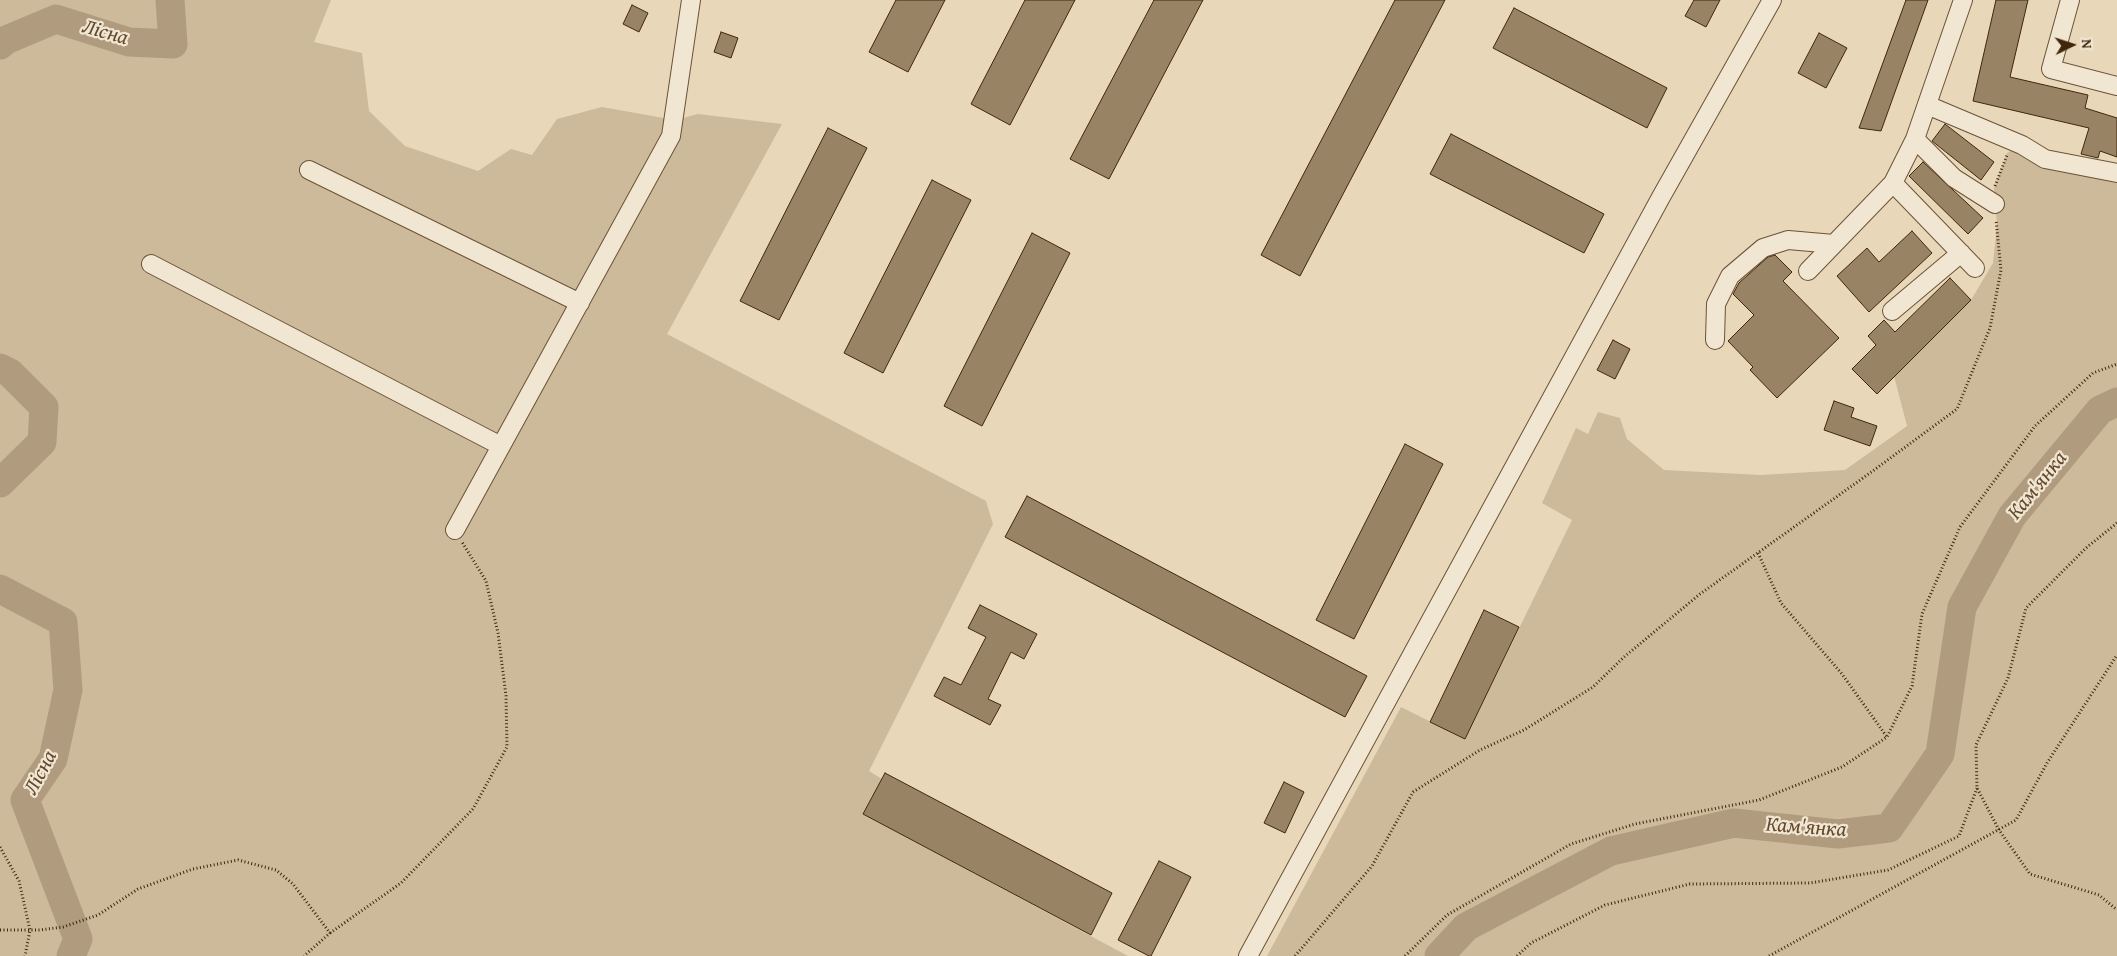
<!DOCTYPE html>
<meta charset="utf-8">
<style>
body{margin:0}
#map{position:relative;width:2117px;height:956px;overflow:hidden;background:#e8d8b9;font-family:"Gentium Book Plus",serif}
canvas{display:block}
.north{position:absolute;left:2047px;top:20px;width:50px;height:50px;-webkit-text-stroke:4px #f0e6d2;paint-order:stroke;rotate:86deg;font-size:14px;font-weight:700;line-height:20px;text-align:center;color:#42260b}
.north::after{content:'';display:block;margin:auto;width:18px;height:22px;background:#42260b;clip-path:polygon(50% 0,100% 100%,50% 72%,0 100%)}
</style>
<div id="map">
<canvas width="2117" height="956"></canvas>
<div class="north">N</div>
</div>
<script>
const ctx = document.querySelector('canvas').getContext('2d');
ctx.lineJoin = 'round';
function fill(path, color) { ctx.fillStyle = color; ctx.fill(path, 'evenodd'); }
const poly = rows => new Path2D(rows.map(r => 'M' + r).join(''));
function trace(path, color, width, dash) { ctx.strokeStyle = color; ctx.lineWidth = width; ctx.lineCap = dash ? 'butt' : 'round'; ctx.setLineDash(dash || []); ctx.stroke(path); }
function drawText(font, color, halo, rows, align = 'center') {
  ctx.font = font + ' "Gentium Book Plus",serif'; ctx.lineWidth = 4.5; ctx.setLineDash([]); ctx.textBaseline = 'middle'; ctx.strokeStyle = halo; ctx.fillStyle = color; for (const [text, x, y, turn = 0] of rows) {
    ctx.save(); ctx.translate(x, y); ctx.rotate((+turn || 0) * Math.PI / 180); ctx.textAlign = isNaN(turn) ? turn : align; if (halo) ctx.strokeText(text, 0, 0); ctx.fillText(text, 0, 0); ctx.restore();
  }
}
const green = poly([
 [0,0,331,0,314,42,362,53,369,111,405,146,478,171,511,149,532,155,557,119,602,107,675,120,698,114,782,124,667,334,986,501,993,524,869,771,882,779,863,814,1128,956,0,956],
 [2022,145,2117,173,2117,956,1267,956,1401,707,1465,739,1572,520,1542,503,1576,428,1588,434,1598,412,1620,418,1627,439,1664,470,1761,475,1845,470,1907,426,1894,376,1971,300,1993,263,1997,225,1994,188,2007,153]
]);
const river = poly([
 [0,45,6,40,56,19,129,42,173,44,170,0],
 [0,368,10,373,44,407,42,442,0,483],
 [0,589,63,622,68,690,53,759,25,800,78,939,71,956],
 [1439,956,1466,927,1611,851,1734,823,1838,834,1889,828,1940,754,1962,607,2012,516,2100,410,2117,402]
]);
const building = poly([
 [896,0,945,0,908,72,869,52,896,0],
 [1025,0,1075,0,1010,125,971,104,1025,0],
 [1154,0,1203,0,1109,179,1070,159,1154,0],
 [1395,0,1445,0,1300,276,1261,255,1395,0],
 [1694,0,1720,0,1706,27,1685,16,1694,0],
 [1906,0,1928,0,1881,131,1859,128,1906,0],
 [1996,0,2028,0,2010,77,2088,95,2085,108,2117,118,2117,157,2100,151,2098,158,2081,154,2089,128,1973,101,1996,0],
 [632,5,648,13,639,32,623,24,632,5],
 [1514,8,1667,88,1647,128,1493,48,1514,8],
 [721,32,738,38,731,58,714,52,721,32],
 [1819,33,1847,48,1826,88,1798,73,1819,33],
 [1945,124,1994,162,1981,180,1932,141,1945,124],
 [828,128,867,148,779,320,740,301,828,128],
 [1451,134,1604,214,1584,253,1430,174,1451,134],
 [1923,162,1983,218,1968,234,1909,176,1923,162],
 [932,180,971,200,883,373,844,353,932,180],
 [1912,231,1932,253,1869,312,1837,276,1867,248,1879,262,1912,231],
 [1032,233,1070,253,982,426,944,406,1032,233],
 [1775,255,1792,272,1783,281,1839,338,1777,398,1750,370,1753,367,1728,341,1754,315,1733,294,1739,283,1768,257,1775,255],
 [1950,278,1971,300,1877,394,1852,369,1876,345,1868,336,1884,320,1895,332,1950,278],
 [1613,340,1630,349,1615,379,1597,370,1613,340],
 [1834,401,1854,408,1851,417,1877,426,1870,446,1824,430,1834,401],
 [1405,444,1443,464,1354,639,1316,620,1405,444],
 [1027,496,1367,676,1345,717,1005,537,1027,496],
 [980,605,1037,634,1024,659,1011,652,988,699,1001,705,990,725,934,696,944,677,961,685,986,637,968,628,980,605],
 [1484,610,1519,627,1465,739,1430,722,1484,610],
 [885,773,1112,893,1091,935,863,814,885,773],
 [1284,782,1304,792,1285,833,1264,823,1284,782],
 [1159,861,1191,877,1151,956,1149,956,1118,940,1159,861]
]);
const path = poly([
 [1995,186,2007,155],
 [2117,523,2086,548,2026,608,2008,678,1976,745,1977,788,1999,830,2030,874,2099,895,2117,910],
 [1758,553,1781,603,1842,674,1887,737],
 [0,847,19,881,30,930,25,956],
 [0,930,40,930,63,927,98,915,138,889,193,869,238,860,276,870,293,884,330,933,304,956],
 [330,933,401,883,473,809,507,747,506,696,498,633,486,581,462,542],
 [1295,956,1372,866,1413,792,1480,750,1524,730,1593,687,1624,657,1700,594,1870,473,1957,409,1990,328,2001,270,1996,220],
 [1405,956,1447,915,1571,844,1635,824,1759,800,1842,767,1887,737,1912,686,1922,614,1960,527,2035,426,2093,373,2117,364],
 [1517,956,1531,943,1605,905,1690,884,1810,883,1888,870,1959,836,1977,788],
 [1769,956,2016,820,2047,763,2117,655]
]);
const minor = poly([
 [1963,0,1915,139,1893,183,1975,268],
 [2070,0,2051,69,2117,86],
 [1927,105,2022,145,2045,159,2117,173],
 [1915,139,1954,178,1995,204],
 [309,170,580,303],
 [151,264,501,446],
 [1808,271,1893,183],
 [1892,311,1961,253],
 [1715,340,1716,304,1730,276,1763,248,1788,240,1834,244],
 [455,530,671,136,691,0],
 [1248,956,1661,197,1772,0]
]);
const waterNames = [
 ["Лісна",105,33,16],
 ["Кам'янка",2038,486,-51],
 ["Лісна",41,773,-62],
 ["Кам'янка",1806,828,4]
];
fill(green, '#ccba9b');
trace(river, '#b09b7e', 29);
fill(building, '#988365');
trace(building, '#42260b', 1);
trace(minor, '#6c5236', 20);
trace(path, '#42260b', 3, [1, 2.5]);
trace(minor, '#f0e6d2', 18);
drawText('italic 21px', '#63492e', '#f0e6d2', waterNames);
</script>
